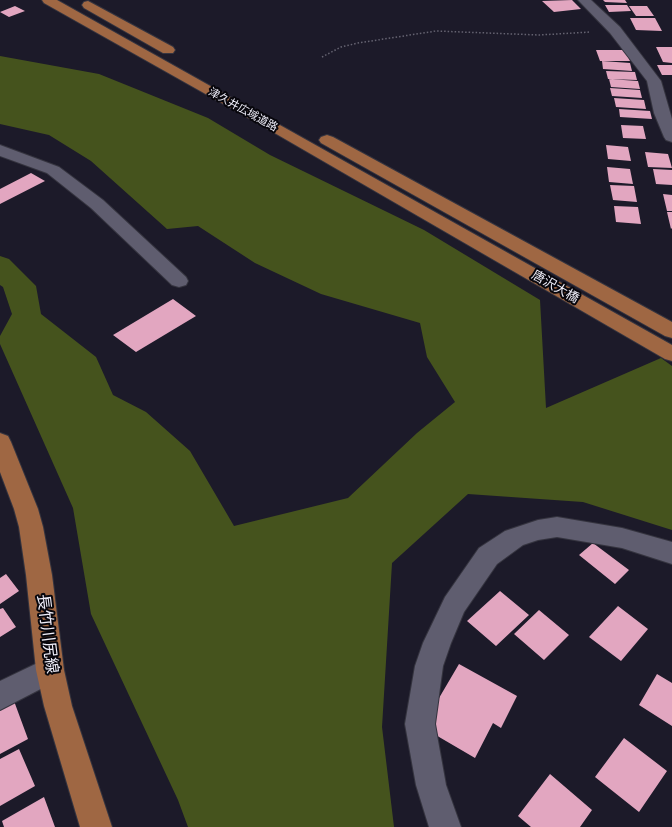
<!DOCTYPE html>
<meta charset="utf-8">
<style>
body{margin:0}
canvas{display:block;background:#1c1a29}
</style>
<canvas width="672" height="827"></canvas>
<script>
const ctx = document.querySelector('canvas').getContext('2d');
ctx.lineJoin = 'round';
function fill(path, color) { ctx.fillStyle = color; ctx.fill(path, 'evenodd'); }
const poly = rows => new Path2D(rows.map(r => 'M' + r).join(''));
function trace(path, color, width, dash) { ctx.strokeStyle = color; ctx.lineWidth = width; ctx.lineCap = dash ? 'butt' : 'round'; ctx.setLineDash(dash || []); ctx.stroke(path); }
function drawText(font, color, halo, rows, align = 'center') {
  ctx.font = font + ' "Fira Sans Condensed","Noto Sans JP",sans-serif'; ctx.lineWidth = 4; ctx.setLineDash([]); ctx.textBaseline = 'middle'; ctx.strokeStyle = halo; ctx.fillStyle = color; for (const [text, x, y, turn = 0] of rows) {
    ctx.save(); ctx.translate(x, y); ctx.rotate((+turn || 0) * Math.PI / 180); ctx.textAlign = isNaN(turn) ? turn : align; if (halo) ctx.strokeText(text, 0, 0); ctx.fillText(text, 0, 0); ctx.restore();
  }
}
const forest = poly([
 [0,56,99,74,208,118,270,155,424,230,540,300,546,408,661,358,672,366,672,530,583,502,468,494,392,563,382,727,394,827,188,827,178,800,91,614,73,508,0,344,0,336,12,314,3,287,0,285,0,256,9,259,36,286,41,314,96,357,113,395,146,412,190,451,234,526,348,498,417,433,455,402,427,357,420,323,321,294,255,263,198,226,167,229,91,161,49,135,0,124]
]);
const building = poly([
 [572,0,581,9,554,12,542,1],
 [603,0,625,0,627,3,605,2],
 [605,5,627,5,631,11,609,12],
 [15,6,25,11,9,17,0,12],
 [629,6,647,6,654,16,636,16],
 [630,18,655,18,662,31,636,30],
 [656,47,672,47,672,63,663,62],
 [596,50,625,50,630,61,600,61],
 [602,61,630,63,632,71,603,69],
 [657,65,672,65,672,75,662,75],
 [606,71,635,72,637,80,608,79],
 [609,79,638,81,640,89,611,87],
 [610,88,640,90,642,98,612,96],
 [614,98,644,100,646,109,616,107],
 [619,109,650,111,652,119,620,117],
 [621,125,643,126,646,139,623,138],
 [606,145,628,147,631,161,608,159],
 [645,152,668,154,672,168,648,167],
 [607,167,630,169,633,184,609,182],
 [653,169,672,170,672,185,656,184],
 [31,173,45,181,0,204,0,189],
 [610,185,634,186,637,202,613,200],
 [663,194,672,195,672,211,667,211],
 [614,206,638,207,641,224,616,222],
 [667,212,672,212,672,228,671,229],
 [173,299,196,316,136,352,113,335],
 [593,543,629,570,615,584,579,555],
 [6,574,19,591,0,604,0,578],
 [500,591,529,615,496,646,467,621],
 [618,606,648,629,621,661,589,637],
 [3,608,16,627,0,637,0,609],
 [539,610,569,635,544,660,514,634],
 [459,664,517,696,501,728,493,723,475,758,422,727],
 [657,674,672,683,672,726,639,705],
 [14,701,28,739,0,754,0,708],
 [624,738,667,771,639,812,595,777],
 [19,749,35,786,0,806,0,759],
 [550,774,592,810,580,827,531,827,518,816],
 [44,797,55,827,4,827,2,821]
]);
const path = poly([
 [322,57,341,47,358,43,436,31,539,35,591,32]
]);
const minor = poly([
 [578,0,591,0,620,27,661,81,672,119,672,142,666,140,664,137,654,113,647,81,610,33,578,0],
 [0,145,59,167,103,200,186,277,188,281,186,285,179,287,172,285,91,208,47,173,0,156,0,145],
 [557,517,622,528,672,542,672,564,622,548,557,537,538,540,523,545,497,564,464,612,451,643,443,666,435,724,446,785,461,827,429,827,416,785,405,724,415,666,423,643,445,597,479,548,505,531,538,520,557,517],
 [50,657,60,661,64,670,60,679,0,710,0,681,50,657]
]);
const major = poly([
 [42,0,57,0,672,345,672,361,665,359,266,128,44,3,42,0],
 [88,1,173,47,175,50,173,53,163,53,84,8,82,5,84,2,88,1],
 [327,135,333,137,672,322,672,338,665,336,321,143,319,140,321,137,327,135],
 [0,433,8,436,11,442,38,509,43,527,52,575,64,670,72,706,112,827,80,827,44,706,36,670,26,575,19,527,14,509,0,472,0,433]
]);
const farStreetnames = [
 ["津久井広域道路",243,110,29]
];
const streetNames = [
 ["唐沢大橋",555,287,30]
];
const nearStreetnames = [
 ["長竹川尻線",47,634,83]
];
fill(forest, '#45531d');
fill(building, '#e2a6c0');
trace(minor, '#35343f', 2);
trace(major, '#35343f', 2);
trace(path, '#656371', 1.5, [1.5, 2]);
fill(minor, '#5f5d6f');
fill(major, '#9f6743');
drawText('11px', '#efeef9', '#07060c', farStreetnames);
drawText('13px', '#efeef9', '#07060c', streetNames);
drawText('16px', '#efeef9', '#07060c', nearStreetnames);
</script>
